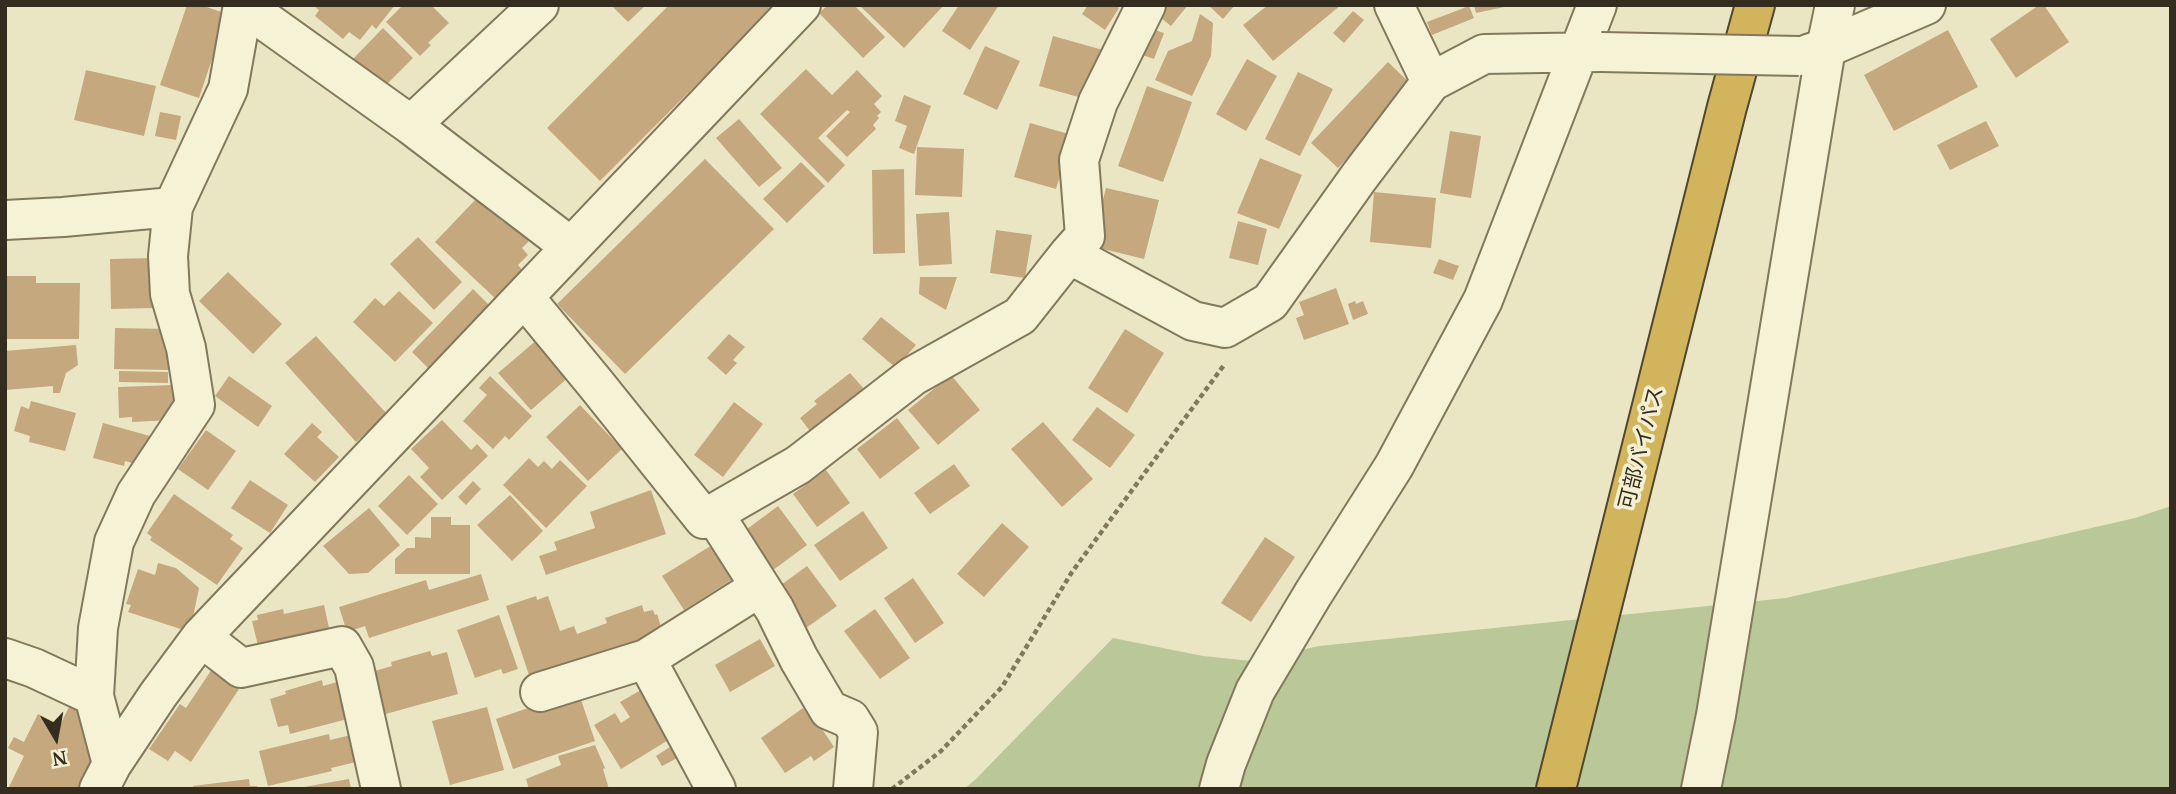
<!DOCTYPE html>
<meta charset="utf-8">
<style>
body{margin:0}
#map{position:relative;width:2176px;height:794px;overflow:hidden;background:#eae6c4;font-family:"PT Serif",serif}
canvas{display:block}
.frame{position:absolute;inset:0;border:7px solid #342d1f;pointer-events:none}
.north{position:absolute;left:21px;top:703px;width:70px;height:70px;-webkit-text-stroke:5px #f2efd3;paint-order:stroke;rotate:170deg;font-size:19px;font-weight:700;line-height:28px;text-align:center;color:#342d1f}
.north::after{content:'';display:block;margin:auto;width:24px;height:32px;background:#342d1f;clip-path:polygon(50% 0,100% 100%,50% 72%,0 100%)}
</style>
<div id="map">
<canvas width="2176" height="794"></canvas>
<div class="frame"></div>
<div class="north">N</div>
</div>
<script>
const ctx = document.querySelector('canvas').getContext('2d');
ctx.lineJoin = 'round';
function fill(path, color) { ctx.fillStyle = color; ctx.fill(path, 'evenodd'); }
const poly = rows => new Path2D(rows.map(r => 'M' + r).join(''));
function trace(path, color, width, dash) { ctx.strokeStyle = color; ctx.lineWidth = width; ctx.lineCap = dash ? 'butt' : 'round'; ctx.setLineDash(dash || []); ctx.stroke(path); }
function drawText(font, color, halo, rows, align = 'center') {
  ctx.font = font + ' "PT Serif","Noto Sans JP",serif'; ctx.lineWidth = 7; ctx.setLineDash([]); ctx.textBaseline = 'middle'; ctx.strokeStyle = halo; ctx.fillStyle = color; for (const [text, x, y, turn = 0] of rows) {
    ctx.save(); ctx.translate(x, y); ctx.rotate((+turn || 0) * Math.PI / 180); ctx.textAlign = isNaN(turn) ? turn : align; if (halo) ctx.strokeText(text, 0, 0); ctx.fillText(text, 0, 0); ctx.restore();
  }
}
const green = poly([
 [2171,506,2171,789,964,789,976,779,1113,638,1203,656,1251,661,1319,646,1786,598,2135,518]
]);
const building = poly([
 [187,5,201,5,227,14,199,98,160,85],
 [313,5,395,5,376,29,372,25,360,40,349,32,343,39,315,16,319,10],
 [403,5,431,5,449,23,428,43,431,45,420,56,386,22],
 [611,5,646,5,628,22],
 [669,5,776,5,600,181,547,128],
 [828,5,854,5,885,37,863,58,819,13],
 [859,5,944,5,904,48],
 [959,5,999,5,970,50,942,31],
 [1088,5,1115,5,1119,8,1105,30,1082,14],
 [1156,5,1188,5,1171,26,1152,11],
 [1208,5,1235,5,1223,19],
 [1268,5,1341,5,1273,61,1243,25],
 [1474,5,1509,5,1509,6,1476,13],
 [2039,5,2044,5,2069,42,2016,78,1990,39],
 [1469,6,1474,18,1432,35,1427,22],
 [1353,11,1364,20,1344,43,1333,33],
 [1200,14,1213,23,1211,56,1192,96,1155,80,1168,51,1192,41],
 [1143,26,1164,33,1154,59,1134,52],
 [383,28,413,58,382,89,352,60],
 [1948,30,1978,87,1894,131,1864,75],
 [1053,36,1103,50,1089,100,1039,86],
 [985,46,1020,61,997,110,963,94],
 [1247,59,1277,76,1246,131,1216,114],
 [1388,62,1414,87,1338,168,1311,143],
 [806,69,832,95,857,70,882,96,874,104,881,112,877,116,879,118,873,125,876,129,847,157,826,136,850,112,847,110,818,138,845,165,828,183,760,114],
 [86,70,156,86,144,136,74,120],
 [1298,72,1333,89,1300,156,1265,139],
 [1147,86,1192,102,1163,182,1118,166],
 [904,95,931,106,914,154,899,148,907,126,895,121],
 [160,112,181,116,176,140,155,136],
 [739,119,782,168,759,187,716,138],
 [1986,121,1999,146,1950,170,1937,145],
 [1030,123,1072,135,1056,189,1014,177],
 [1450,131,1481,136,1471,198,1440,193],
 [917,147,964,149,962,197,915,195],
 [1260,158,1302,175,1279,229,1237,213],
 [705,159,774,229,625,374,557,304],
 [801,162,825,186,787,223,763,199],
 [904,169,905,253,873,254,872,170],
 [1106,188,1159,200,1144,259,1091,246],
 [1374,192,1436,198,1431,248,1370,242],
 [477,198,503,222,511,212,523,223,517,230,529,241,522,248,528,255,518,265,523,271,496,299,435,242],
 [949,212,952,264,919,266,916,214],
 [1238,221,1267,229,1258,265,1229,258],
 [996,230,1032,235,1025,278,990,273],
 [418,237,462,282,434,310,390,264],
 [153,258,154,308,111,309,110,259],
 [1439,259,1459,266,1453,280,1433,273],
 [228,272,282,324,253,354,199,301],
 [5,276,36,276,36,283,80,283,79,339,5,339],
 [920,277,957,277,946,310,919,294],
 [1336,288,1349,324,1304,340,1296,318,1304,315,1299,302],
 [473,289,493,309,432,372,412,352],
 [399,291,433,323,395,362,353,322,375,298,384,306],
 [1355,301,1356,304,1363,301,1368,314,1353,320,1348,304],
 [881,317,916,345,896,368,862,339],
 [115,328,170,329,168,370,114,369],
 [1125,329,1164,353,1127,413,1088,388],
 [729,334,745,347,733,360,737,363,726,375,707,358],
 [316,336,387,414,356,442,285,363],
 [538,339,570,376,531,410,498,373],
 [76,345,78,365,66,373,60,393,53,393,53,386,5,390,5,351],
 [119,371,168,372,168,383,119,382],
 [850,373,864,389,810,431,800,418,817,404,814,401],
 [951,375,980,410,938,445,908,410],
 [229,376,272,406,258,427,215,396],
 [490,376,532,416,509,440,505,436,493,449,463,421,487,395,479,388],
 [174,385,175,406,170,407,171,420,132,422,132,417,119,418,118,387],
 [31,401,76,413,65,451,29,442,30,436,14,431,21,406,29,409],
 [734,402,763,424,723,477,694,455],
 [580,405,622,449,588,481,546,437],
 [1097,407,1135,435,1110,468,1072,440],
 [897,418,920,448,880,479,857,449],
 [442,420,471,450,477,444,488,456,442,500,420,477,429,468,411,449],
 [1043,422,1093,479,1062,507,1011,449],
 [103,423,150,436,142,466,125,461,124,466,93,458],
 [312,423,322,432,317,437,339,457,315,482,284,454],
 [206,430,236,451,208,490,178,469],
 [529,458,538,467,544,461,552,469,560,460,587,486,546,528,503,485],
 [954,464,970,486,930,514,914,493],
 [826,470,850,503,817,527,793,494],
 [409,475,438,504,407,535,378,506],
 [250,480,288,505,270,533,231,508],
 [473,481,481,489,466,505,458,497],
 [651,490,666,534,546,575,539,556,557,550,554,542,595,528,590,512],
 [174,494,233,535,230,539,243,548,217,585,150,540,152,537,147,533],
 [510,495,543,531,512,561,477,525],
 [778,506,807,545,769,573,739,535],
 [369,508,400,545,368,573,349,574,323,546],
 [863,511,888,548,840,581,814,545],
 [431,517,451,517,451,525,470,525,470,574,395,574,395,559,407,548,415,548,415,537,431,538],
 [1002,523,1029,547,984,597,957,574],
 [1265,537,1295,557,1251,622,1221,603],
 [717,542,739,575,684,610,662,576],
 [158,563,176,568,199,588,190,632,128,612,131,605,126,604,138,569,155,575],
 [807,566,837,606,799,633,770,593],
 [481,574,489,600,369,638,365,626,347,632,339,607,426,580,429,590],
 [913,578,944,623,915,643,884,598],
 [536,596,537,600,548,596,560,631,574,626,577,634,607,623,605,618,642,605,644,612,653,610,655,615,657,614,665,640,532,684,506,606],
 [324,605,329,628,322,630,325,643,261,658,252,621,258,620,257,615,283,609,284,614],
 [875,609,910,658,880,679,844,631],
 [499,615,518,669,503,674,501,669,475,678,457,630],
 [760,639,775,666,730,692,715,665],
 [430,651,432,656,447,652,458,694,382,715,371,672,392,666,391,662],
 [214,666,225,680,239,689,191,762,175,751,168,761,149,749,180,704,186,708],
 [322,680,323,686,344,680,355,717,290,734,288,725,278,727,270,699,286,694,285,691],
 [641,690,675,736,621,769,594,725,615,713,621,723,630,717,620,702],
 [578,691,595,741,513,769,496,719],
 [72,701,97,720,85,746,98,752,79,789,8,789,24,756,8,748,14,737,24,742,38,714,60,725],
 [487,707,504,770,450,785,432,721],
 [803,708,815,725,818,723,834,747,814,761,811,756,785,773,761,738],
 [329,734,330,740,355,734,356,762,331,768,332,771,268,786,259,751],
 [676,743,683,755,662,766,656,756],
 [595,745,605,768,603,769,609,789,529,789,526,779,561,765,558,756],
 [249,779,250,786,257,786,258,789,193,789,193,786],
 [349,779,351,789,304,789,304,787]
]);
const path = poly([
 [892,789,941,751,1002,687,1072,572,1224,365]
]);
const minor = poly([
 [243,5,411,125,571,247],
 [1394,5,1431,82],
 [1808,54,1826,48,1926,5],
 [411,125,539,5],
 [5,220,63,217,173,207],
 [1069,254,1193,321,1225,328,1270,302,1359,177,1431,82,1484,54,1601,52],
 [524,297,595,383,704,519,798,465,913,376,1020,316,1069,254,1085,236,1079,160,1098,102,1146,5],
 [714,514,775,610,799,659,829,710,850,719,858,732,853,789],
 [201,637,241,668,342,646,354,667,381,789],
 [5,658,34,668,94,696],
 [646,659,716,789],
 [540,692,646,659,760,587],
 [112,764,94,696,98,628,114,542,136,494,195,405,186,348,170,294,168,256,173,207,228,89,243,5],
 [99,789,112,764,158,695,201,637,801,5],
 [1219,789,1226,764,1255,691,1313,594,1394,466,1483,300,1597,5],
 [1701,789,1716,715,1826,48,1835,5]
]);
const highway = poly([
 [1556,789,1727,107,1755,5]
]);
const minorBridge = poly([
 [1601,52,1799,56]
]);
const streetNames = [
 ["可部バイパス",1642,448,-76]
];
fill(green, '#b9c799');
fill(building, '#c5a87d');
trace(minor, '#83785c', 42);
trace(highway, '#514630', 42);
trace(path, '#83785c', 4.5, [5, 3.5]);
trace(minor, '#f5f2d6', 38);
trace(highway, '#d2b45c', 38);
trace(minorBridge, '#83785c', 42, []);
trace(minorBridge, '#f5f2d6', 38);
drawText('21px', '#342d1f', '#f2efd3', streetNames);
</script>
